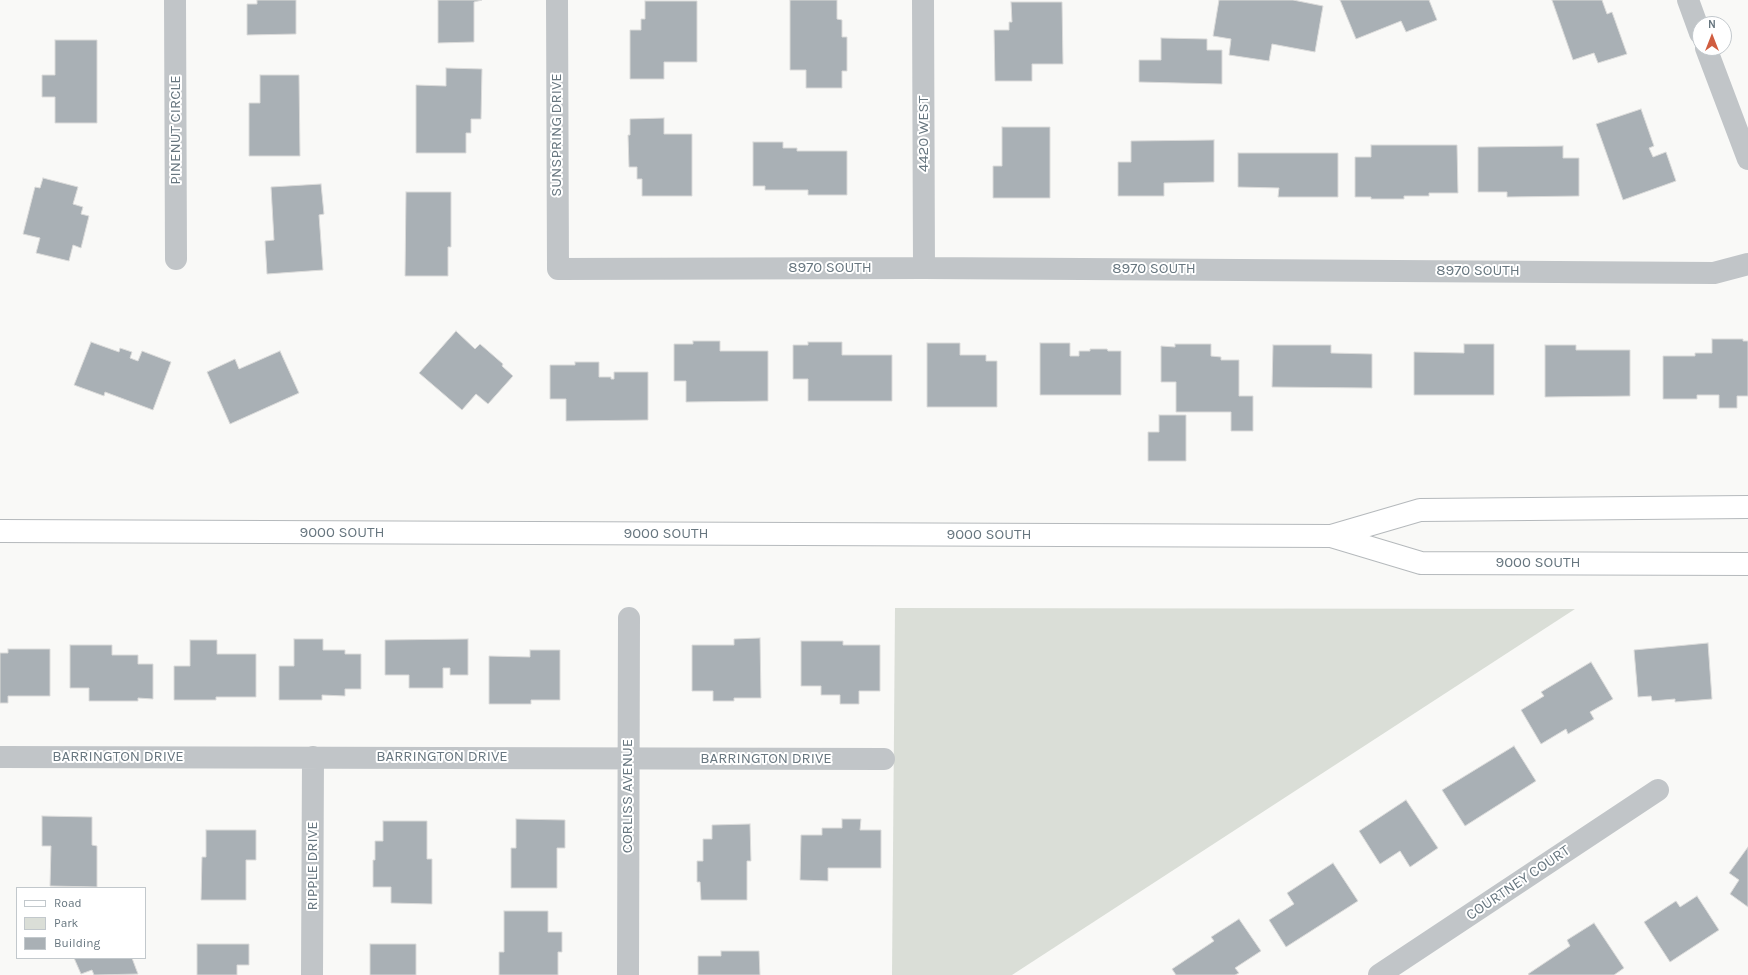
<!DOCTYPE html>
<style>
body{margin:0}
#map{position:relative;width:1748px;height:975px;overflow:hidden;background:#f9f9f7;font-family:Karla,sans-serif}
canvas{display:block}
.legend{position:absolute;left:16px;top:887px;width:130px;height:72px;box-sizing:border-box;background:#fff;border:1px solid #c2c8cc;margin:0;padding:5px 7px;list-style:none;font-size:12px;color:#67767f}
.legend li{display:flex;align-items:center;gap:8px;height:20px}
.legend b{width:20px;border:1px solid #c2c8cc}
.north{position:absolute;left:1692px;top:16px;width:40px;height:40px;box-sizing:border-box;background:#fff;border:1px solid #c2c8cc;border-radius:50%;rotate:0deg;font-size:11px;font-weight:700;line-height:16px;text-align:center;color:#67767f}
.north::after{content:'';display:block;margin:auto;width:14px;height:18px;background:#d05d40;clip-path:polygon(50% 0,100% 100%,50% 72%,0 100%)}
</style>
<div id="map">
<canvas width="1748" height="975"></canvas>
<ul class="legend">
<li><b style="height:5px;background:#fff"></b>Road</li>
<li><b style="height:11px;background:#daded7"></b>Park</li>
<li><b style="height:11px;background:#a9b0b5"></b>Building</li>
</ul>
<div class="north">N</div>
</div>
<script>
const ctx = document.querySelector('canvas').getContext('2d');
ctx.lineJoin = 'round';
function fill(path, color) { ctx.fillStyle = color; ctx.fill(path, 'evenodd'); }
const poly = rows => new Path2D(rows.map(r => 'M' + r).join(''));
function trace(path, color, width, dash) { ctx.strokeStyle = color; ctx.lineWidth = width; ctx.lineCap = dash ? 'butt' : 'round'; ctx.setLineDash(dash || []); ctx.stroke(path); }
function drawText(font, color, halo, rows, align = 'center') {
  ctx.font = font + ' Karla,sans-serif'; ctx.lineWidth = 4; ctx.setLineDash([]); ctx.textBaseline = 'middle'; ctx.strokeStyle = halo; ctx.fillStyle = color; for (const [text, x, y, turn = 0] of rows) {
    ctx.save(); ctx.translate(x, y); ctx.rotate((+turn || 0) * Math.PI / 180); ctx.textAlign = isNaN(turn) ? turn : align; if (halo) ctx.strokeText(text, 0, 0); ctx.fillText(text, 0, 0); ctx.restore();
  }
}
const green = poly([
 [895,608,1575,609,1012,975,892,975]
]);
const building = poly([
 [257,0,296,0,296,34,247,35,247,4,257,4,257,0],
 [438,0,482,0,474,2,474,42,438,43,438,0],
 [790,0,837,0,837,19,842,20,842,37,847,37,847,71,842,71,842,88,806,88,806,70,790,70,790,0],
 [1219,0,1293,0,1323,6,1315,52,1272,44,1269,61,1229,55,1231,39,1213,36,1219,0],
 [1340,0,1429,0,1437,20,1406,32,1401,21,1356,39,1340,0],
 [1552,0,1602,0,1607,14,1612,12,1627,54,1598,63,1594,53,1573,60,1552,0],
 [645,1,697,1,697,62,664,62,664,79,630,79,630,30,641,30,641,19,645,19,645,1],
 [1011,2,1062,2,1063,64,1032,64,1032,81,995,81,994,30,1009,30,1009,22,1012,22,1011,2],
 [1161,38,1207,39,1207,50,1222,50,1222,84,1139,82,1139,60,1161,60,1161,38],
 [55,40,97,40,97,123,55,123,55,97,42,97,42,75,55,75,55,40],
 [446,68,482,69,481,119,471,119,471,133,466,133,466,153,416,153,416,85,446,86,446,68],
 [260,75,299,75,300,156,249,156,249,103,260,103,260,75],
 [1641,109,1654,146,1649,148,1653,157,1666,152,1676,181,1623,200,1596,124,1641,109],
 [664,118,664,134,692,134,692,196,642,196,642,179,637,179,637,167,629,167,628,135,630,135,630,119,664,118],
 [1002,127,1050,127,1050,198,993,198,993,166,1002,166,1002,127],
 [1214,140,1214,182,1164,183,1164,196,1118,196,1118,162,1131,162,1131,141,1214,140],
 [753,142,783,142,783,148,797,148,797,151,847,151,847,195,808,195,808,190,765,190,765,186,753,186,753,142],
 [1371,145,1457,145,1458,193,1429,193,1429,196,1404,196,1404,199,1371,199,1371,197,1355,197,1355,157,1371,157,1371,145],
 [1563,146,1563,158,1579,158,1579,196,1507,197,1507,192,1478,192,1478,147,1563,146],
 [1238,153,1338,153,1338,197,1278,197,1279,188,1238,187,1238,153],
 [43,178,78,187,73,204,83,207,81,214,89,216,81,248,73,245,69,261,36,253,40,238,23,234,35,187,40,188,43,178],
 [321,184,324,214,319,215,323,270,267,274,265,241,274,240,271,187,321,184],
 [406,192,451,192,451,247,448,247,448,276,405,276,406,192],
 [456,331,475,349,480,344,503,364,502,366,513,376,488,404,476,394,462,410,419,373,456,331],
 [1712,339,1743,339,1743,341,1748,341,1748,396,1737,396,1737,408,1719,408,1719,395,1697,395,1697,399,1663,399,1663,356,1695,356,1695,353,1712,353,1712,339],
 [693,341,720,341,720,351,768,351,768,401,686,402,686,381,674,381,674,344,693,344,693,341],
 [91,342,119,352,120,348,132,352,130,358,138,361,142,351,171,362,153,410,105,392,104,396,74,385,91,342],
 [808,342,842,342,842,355,892,355,892,401,808,401,808,379,793,379,793,345,808,345,808,342],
 [927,343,960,343,960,355,986,355,986,361,997,361,997,407,927,407,927,343],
 [1040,343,1070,343,1070,356,1079,356,1079,351,1090,351,1090,349,1107,349,1108,351,1121,351,1121,395,1040,395,1040,343],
 [1175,344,1211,344,1211,356,1221,357,1221,360,1239,360,1239,396,1253,396,1253,431,1231,431,1231,412,1176,412,1176,382,1161,382,1161,346,1175,347,1175,344],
 [1464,344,1494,344,1494,395,1414,395,1414,352,1464,353,1464,344],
 [1273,345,1331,345,1331,353,1372,354,1372,388,1272,387,1273,345],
 [1545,345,1576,345,1576,350,1630,350,1630,396,1545,397,1545,345],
 [280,351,299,393,230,424,207,372,235,359,239,369,280,351],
 [575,362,599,362,599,377,611,377,611,379,614,379,614,372,648,372,648,420,566,421,566,399,550,399,550,365,575,365,575,362],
 [1159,415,1186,415,1186,461,1148,461,1148,432,1159,432,1159,415],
 [760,638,761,698,734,698,734,701,713,701,713,691,692,691,692,645,734,645,734,639,760,638],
 [294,639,323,639,323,650,345,650,345,654,361,654,361,689,345,689,345,696,322,695,322,700,279,700,279,666,294,666,294,639],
 [468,639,468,675,450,675,450,668,443,668,443,688,409,688,409,675,385,675,385,640,468,639],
 [190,640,217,640,217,654,256,654,256,697,216,697,216,700,174,700,174,666,190,666,190,640],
 [801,641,843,641,843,645,880,645,880,691,859,691,859,704,840,704,840,695,821,695,821,686,801,686,801,641],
 [1708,643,1712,699,1675,702,1675,699,1652,701,1651,696,1638,697,1634,650,1708,643],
 [70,645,112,645,112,655,138,655,138,664,153,664,153,699,138,698,138,701,89,701,89,688,70,688,70,645],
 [8,649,50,649,50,696,8,696,8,703,0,703,0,653,8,653,8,649],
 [530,650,560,650,560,700,531,700,531,704,489,704,489,656,530,657,530,650],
 [1591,662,1613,699,1590,712,1594,719,1568,734,1566,729,1541,744,1521,710,1544,696,1541,692,1591,662],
 [1514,746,1536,781,1465,826,1442,790,1514,746],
 [1406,800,1438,848,1410,867,1400,851,1380,864,1359,831,1406,800],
 [42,816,92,817,92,845,97,846,97,887,50,886,51,846,42,846,42,816],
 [516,819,565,820,565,848,557,848,557,888,511,888,511,848,516,848,516,819],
 [842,819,861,819,860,830,881,830,881,868,828,868,828,881,800,880,801,835,822,835,822,828,842,828,842,819],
 [383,821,427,821,427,859,432,859,432,904,391,903,391,887,373,887,373,860,375,860,375,841,383,841,383,821],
 [750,824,751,861,747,861,747,900,701,900,700,882,697,882,697,861,703,861,703,839,712,839,712,825,750,824],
 [206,830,256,830,256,860,246,860,246,900,201,900,202,857,206,857,206,830],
 [1748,847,1748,907,1730,894,1739,880,1729,873,1748,847],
 [1333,863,1358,901,1286,947,1269,920,1294,904,1287,893,1333,863],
 [1697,896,1719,930,1670,962,1644,922,1676,901,1680,907,1697,896],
 [504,911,548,911,548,932,562,932,562,952,558,952,558,975,499,975,499,952,504,952,504,911],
 [1239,919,1261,951,1235,968,1239,973,1235,975,1176,975,1172,969,1214,941,1211,937,1239,919],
 [1594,923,1624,968,1614,975,1529,975,1528,974,1570,946,1567,940,1594,923],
 [197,944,249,944,249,965,237,965,237,975,197,975,197,944],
 [370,944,416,944,416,975,370,975,370,944],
 [721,951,759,951,760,975,698,975,698,956,721,956,721,951],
 [74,958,132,958,138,974,94,975,92,970,81,974,74,958]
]);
const minor = poly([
 [175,0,176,259],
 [557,0,558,269,924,268,1714,273,1748,264],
 [923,0,924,268],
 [1688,0,1700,33],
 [1706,48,1748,159],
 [0,757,884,759],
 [312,975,313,757],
 [628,975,629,618],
 [1379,975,1658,790]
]);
const major = poly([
 [0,531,1331,536,1421,563,1748,564],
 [1331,536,1420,510,1748,507]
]);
const streetNames = [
 ["PINENUT CIRCLE",176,130,-90],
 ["4420 WEST",924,134,-90],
 ["SUNSPRING DRIVE",557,135,-90],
 ["8970 SOUTH",830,268],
 ["8970 SOUTH",1154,269],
 ["8970 SOUTH",1478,271],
 ["9000 SOUTH",342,533],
 ["9000 SOUTH",666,534],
 ["9000 SOUTH",989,535],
 ["9000 SOUTH",1538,563],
 ["BARRINGTON DRIVE",118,757],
 ["BARRINGTON DRIVE",442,757],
 ["BARRINGTON DRIVE",766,759],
 ["CORLISS AVENUE",628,796,-90],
 ["RIPPLE DRIVE",313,866,-90],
 ["COURTNEY COURT",1518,883,-34]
];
fill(green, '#daded7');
fill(building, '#a9b0b5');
trace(building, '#dbdbda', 1);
trace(major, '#b5b9bc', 24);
trace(minor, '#c1c5c8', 22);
trace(major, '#fff', 22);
drawText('15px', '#67767f', '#fff', streetNames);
</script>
